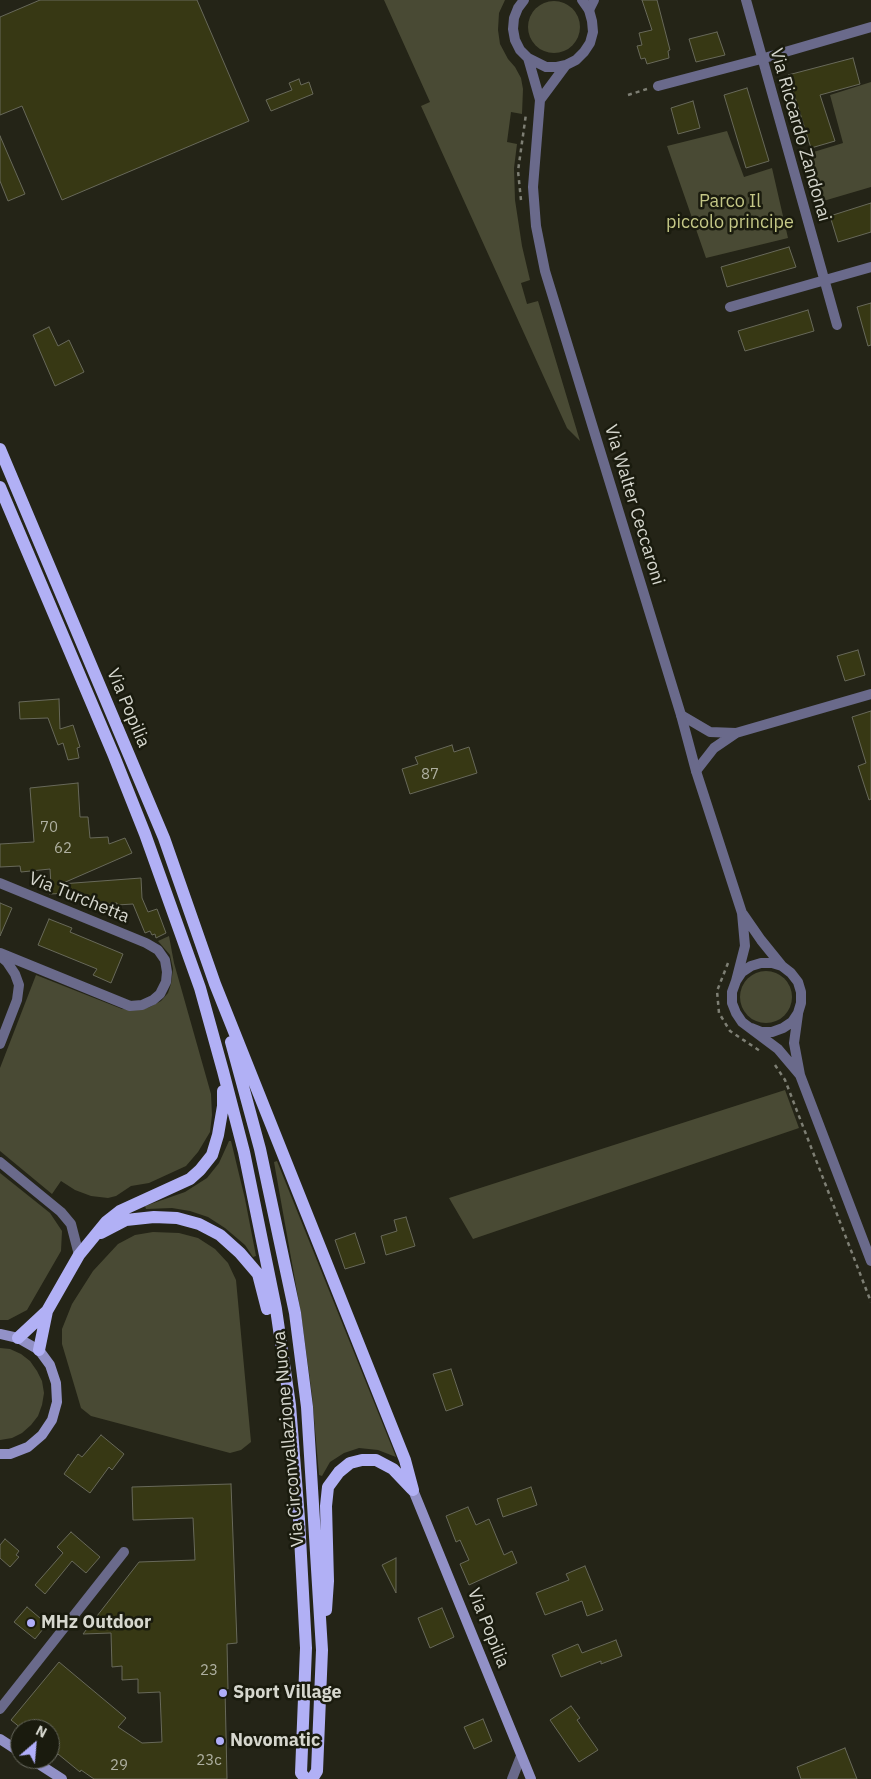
<!DOCTYPE html>
<style>
body{margin:0}
#map{position:relative;width:871px;height:1779px;overflow:hidden;background:#242417;font-family:"IBM Plex Sans",sans-serif}
canvas{display:block}
.north{position:absolute;left:10px;top:1719px;width:50px;height:50px;box-sizing:border-box;background:#1a1b0e;border:1px solid #65665b;border-radius:50%;rotate:27deg;font-size:14px;font-weight:700;line-height:20px;text-align:center;color:#d6d7ce}
.north::after{content:'';display:block;margin:auto;width:18px;height:22px;background:#b0aefa;clip-path:polygon(50% 0,100% 100%,50% 72%,0 100%)}
</style>
<div id="map">
<canvas width="871" height="1779"></canvas>
<div class="north">N</div>
</div>
<script>
const ctx = document.querySelector('canvas').getContext('2d');
ctx.lineJoin = 'round';
function fill(path, color) { ctx.fillStyle = color; ctx.fill(path, 'evenodd'); }
const poly = rows => new Path2D(rows.map(r => 'M' + r).join(''));
function trace(path, color, width, dash) { ctx.strokeStyle = color; ctx.lineWidth = width; ctx.lineCap = dash ? 'butt' : 'round'; ctx.setLineDash(dash || []); ctx.stroke(path); }
function drawText(font, color, halo, rows, align = 'center') {
  ctx.font = font + ' "IBM Plex Sans",sans-serif'; ctx.lineWidth = 5; ctx.setLineDash([]); ctx.textBaseline = 'middle'; ctx.strokeStyle = halo; ctx.fillStyle = color; for (const [text, x, y, turn = 0] of rows) {
    ctx.save(); ctx.translate(x, y); ctx.rotate((+turn || 0) * Math.PI / 180); ctx.textAlign = isNaN(turn) ? turn : align; if (halo) ctx.strokeText(text, 0, 0); ctx.fillText(text, 0, 0); ctx.restore();
  }
}
const green = poly([
 [384,0,505,0,499,13,498,30,500,44,508,59,515,67,521,78,523,89,522,114,511,112,507,142,517,144,514,168,515,200,522,246,530,280,521,283,527,304,538,301,580,441,567,428,421,106,430,102],
 '528 27a26 26 0 1 1 52 0a26 26 0 1 1-52 0Z',
 [871,82,871,187,820,202,807,154,843,143,830,95],
 [727,131,744,177,772,168,788,238,706,258,667,146],
 [169,936,174,963,211,1094,212,1115,210,1132,198,1152,186,1166,149,1183,131,1186,116,1196,108,1198,91,1196,75,1190,61,1181,52,1194,0,1151,0,1068,36,975,122,1009,138,1010,150,1007,161,1001,168,993,171,984,173,969,170,955,158,941],
 '740 997a26 26 0 1 1 52 0a26 26 0 1 1-52 0Z',
 [785,1090,799,1128,473,1239,449,1198],
 [229,1141,231,1141,245,1199,256,1256,253,1257,245,1245,225,1228,208,1217,190,1211,172,1208,146,1209,145,1206,185,1192,207,1178,219,1163],
 [277,1161,396,1457,378,1450,359,1448,344,1453,330,1462,322,1476,319,1475,312,1395,301,1314,274,1162],
 [0,1173,50,1213,62,1231,61,1251,27,1310,8,1320,0,1320],
 [153,1232,179,1233,198,1238,215,1249,228,1263,236,1280,251,1442,241,1450,230,1453,91,1416,81,1408,62,1344,62,1329,72,1304,93,1271,118,1244,135,1235],
 [0,1348,10,1349,21,1354,30,1361,37,1371,42,1381,44,1393,42,1405,38,1416,31,1425,22,1433,12,1438,0,1440]
]);
const building = poly([
 [40,0,197,0,249,121,62,200,22,106,0,115,0,17,40,0],
 [642,0,657,0,670,50,668,51,669,58,647,64,645,58,641,59,637,46,642,45,639,33,652,30,642,0],
 [717,32,725,55,696,62,689,39,717,32],
 [853,58,860,84,820,95,835,141,811,148,788,75,853,58],
 [299,79,301,85,309,82,313,94,271,111,266,100,292,90,289,83,299,79],
 [747,88,769,161,746,168,724,95,747,88],
 [693,101,700,128,678,134,671,108,693,101],
 [0,136,25,194,8,201,0,181,0,136],
 [871,203,871,232,838,242,830,216,871,203],
 [789,247,796,267,727,287,721,267,789,247],
 [871,303,871,345,868,346,857,307,871,303],
 [808,310,814,331,745,351,738,331,808,310],
 [49,327,58,346,69,340,84,372,55,386,33,335,49,327],
 [858,650,865,675,845,681,837,656,858,650],
 [59,699,60,729,73,725,80,747,77,748,79,758,68,760,63,743,58,745,48,718,20,719,19,702,59,699],
 [871,711,871,799,869,800,858,766,866,763,852,717,871,711],
 [452,745,454,752,469,747,477,773,410,794,402,769,418,764,415,757,452,745],
 [78,783,80,817,88,817,90,838,108,837,109,844,125,838,132,853,61,884,141,878,142,898,148,912,157,909,166,933,156,938,155,934,152,935,150,931,145,933,133,904,117,905,117,903,87,906,87,900,72,900,72,893,49,894,49,885,51,885,50,869,21,872,20,866,0,867,0,844,34,842,30,788,78,783],
 [0,903,12,908,0,936,0,903],
 [49,919,72,928,70,932,123,954,111,983,93,975,97,969,38,945,49,919],
 [406,1217,415,1246,386,1255,381,1236,397,1231,394,1220,406,1217],
 [355,1233,365,1263,345,1269,335,1240,355,1233],
 [451,1369,463,1405,446,1411,433,1374,451,1369],
 [101,1435,124,1454,112,1470,109,1467,90,1493,64,1474,78,1454,82,1457,101,1435],
 [231,1484,237,1643,227,1644,228,1689,225,1689,227,1779,94,1779,81,1770,80,1772,58,1754,50,1763,50,1729,22,1729,11,1720,59,1662,126,1718,118,1727,142,1743,162,1742,160,1692,138,1693,138,1679,122,1680,122,1666,112,1667,111,1633,83,1634,139,1562,195,1560,193,1518,133,1520,132,1487,231,1484],
 [531,1487,537,1505,503,1517,497,1499,531,1487],
 [468,1507,476,1525,489,1519,504,1555,512,1551,517,1563,469,1585,460,1564,469,1560,460,1540,456,1542,446,1516,468,1507],
 [71,1532,100,1557,86,1573,72,1561,45,1594,35,1585,63,1553,57,1547,71,1532],
 [5,1539,19,1551,16,1555,19,1557,10,1567,0,1558,0,1545,5,1539],
 [396,1558,396,1593,382,1565,396,1558],
 [585,1566,603,1610,587,1616,582,1601,545,1615,536,1593,569,1580,566,1574,585,1566],
 [27,1607,47,1624,35,1639,14,1622,27,1607],
 [442,1608,454,1637,430,1648,418,1618,442,1608],
 [616,1640,622,1656,601,1664,601,1661,561,1677,552,1655,578,1644,582,1653,616,1640],
 [571,1706,580,1718,577,1720,598,1750,579,1762,550,1720,571,1706],
 [483,1719,492,1741,474,1749,464,1727,483,1719],
 [845,1748,857,1779,801,1779,797,1767,845,1748]
]);
const path = poly([
 [628,95,647,89],
 [521,200,518,171,526,114],
 [728,963,717,991,719,1013,730,1031,760,1051],
 [775,1065,785,1080,871,1302]
]);
const minor = poly([
 [746,0,837,325],
 [589,10,594,0],
 [658,86,761,59,871,27],
 [730,307,871,267],
 [681,715,710,732,736,733],
 [696,771,714,748,736,733,871,694],
 [0,883,146,943,158,950,165,960,167,972,166,982,160,994,153,1000,142,1005,130,1006,0,953],
 [0,956,7,962,15,974,19,985,17,1000,0,1044],
 [0,1162,61,1212,71,1224,79,1255],
 [0,1709,124,1552],
 [512,1779,521,1756]
]);
const tertiary = poly([
 [524,0,518,8,514,18,513,29,515,40,520,50,528,58,546,67,557,67,566,65,576,60,584,52,590,43,593,32,592,21,589,10,582,0],
 [528,58,540,100,533,187,536,226,545,271,681,715,696,771,742,913,745,946,736,981],
 [540,100,566,65],
 [743,914,761,940,782,966],
 [798,1014,794,1043,800,1075,871,1261],
 [751,1028,761,1032,772,1032,783,1028,792,1022,798,1013,801,1003,801,992,798,982,791,973,782,966,772,963,761,963,751,966,742,972,736,981,732,992,732,1003,736,1013,742,1022,778,1049,800,1075]
]);
const secondary = poly([
 [0,1334,18,1338,39,1350,50,1365,56,1383,57,1402,52,1420,42,1435,28,1447,10,1454,0,1454],
 [413,1490,531,1779],
 [0,1739,20,1752],
 [31,1759,62,1779]
]);
const primary = poly([
 [0,449,164,838,215,984,405,1460,413,1490],
 [0,487,114,756,145,834,200,988,223,1071,244,1152,276,1309,290,1405,299,1519,306,1648,301,1773,306,1779],
 [231,1042,260,1149,295,1313,307,1407,322,1650,317,1771,312,1779],
 [101,1233,126,1220,154,1217,177,1218,199,1224,220,1235,240,1253,258,1274,267,1309],
 [18,1338,47,1311,79,1255,106,1222,120,1211,190,1179,200,1170,212,1155,218,1135,223,1106,223,1091],
 [39,1350,47,1311],
 [326,1610,328,1581,326,1506,328,1487,339,1472,350,1463,362,1460,376,1460,393,1469,412,1489]
]);
const markers = [
 [31,1623,5,"#b0aefa"],
 [223,1693,5,"#b0aefa"],
 [220,1741,5,"#b0aefa"]
];
const numberNames = [
 ["87",430,775],
 ["70",49,828],
 ["62",63,849],
 ["23",209,1671],
 ["23c",209,1761],
 ["29",119,1766]
];
const streetNames = [
 ["Via Riccardo Zandonai",800,135,74],
 ["Via Walter Ceccaroni",634,505,73],
 ["Via Popilia",128,708,67],
 ["Via Turchetta",79,898,22],
 ["Via Circonvallazione Nuova",289,1439,-95],
 ["Via Popilia",488,1628,68]
];
const parkNames = [
 ["Parco Il",730,202],
 ["piccolo principe",730,223]
];
const poiNames = [
 ["MHz Outdoor",41,1623],
 ["Sport Village",233,1693],
 ["Novomatic",230,1741]
];
fill(green, '#494a34');
fill(building, '#373814');
trace(building, '#68695a', 1);
trace(path, '#7e7f74', 2.5, [4, 4]);
trace(minor, '#6a6a8b', 10);
trace(tertiary, '#6a6a8b', 10);
trace(secondary, '#9291c7', 10);
trace(primary, '#b1b0f5', 12);
for (const [x, y, r, color] of markers) { const dot = new Path2D(); dot.arc(x, y, r, 0, 2 * Math.PI); ctx.fillStyle = color; ctx.fill(dot); trace(dot, '#1a1b0e', 2); }
drawText('15px', '#aeafa0', null, numberNames);
drawText('18px', '#d6d7ce', '#1a1b0e', streetNames);
drawText('18px', '#c4c786', '#1a1b0e', parkNames);
drawText('bold 18px', '#d6d7ce', '#1a1b0e', poiNames, 'left');
</script>
